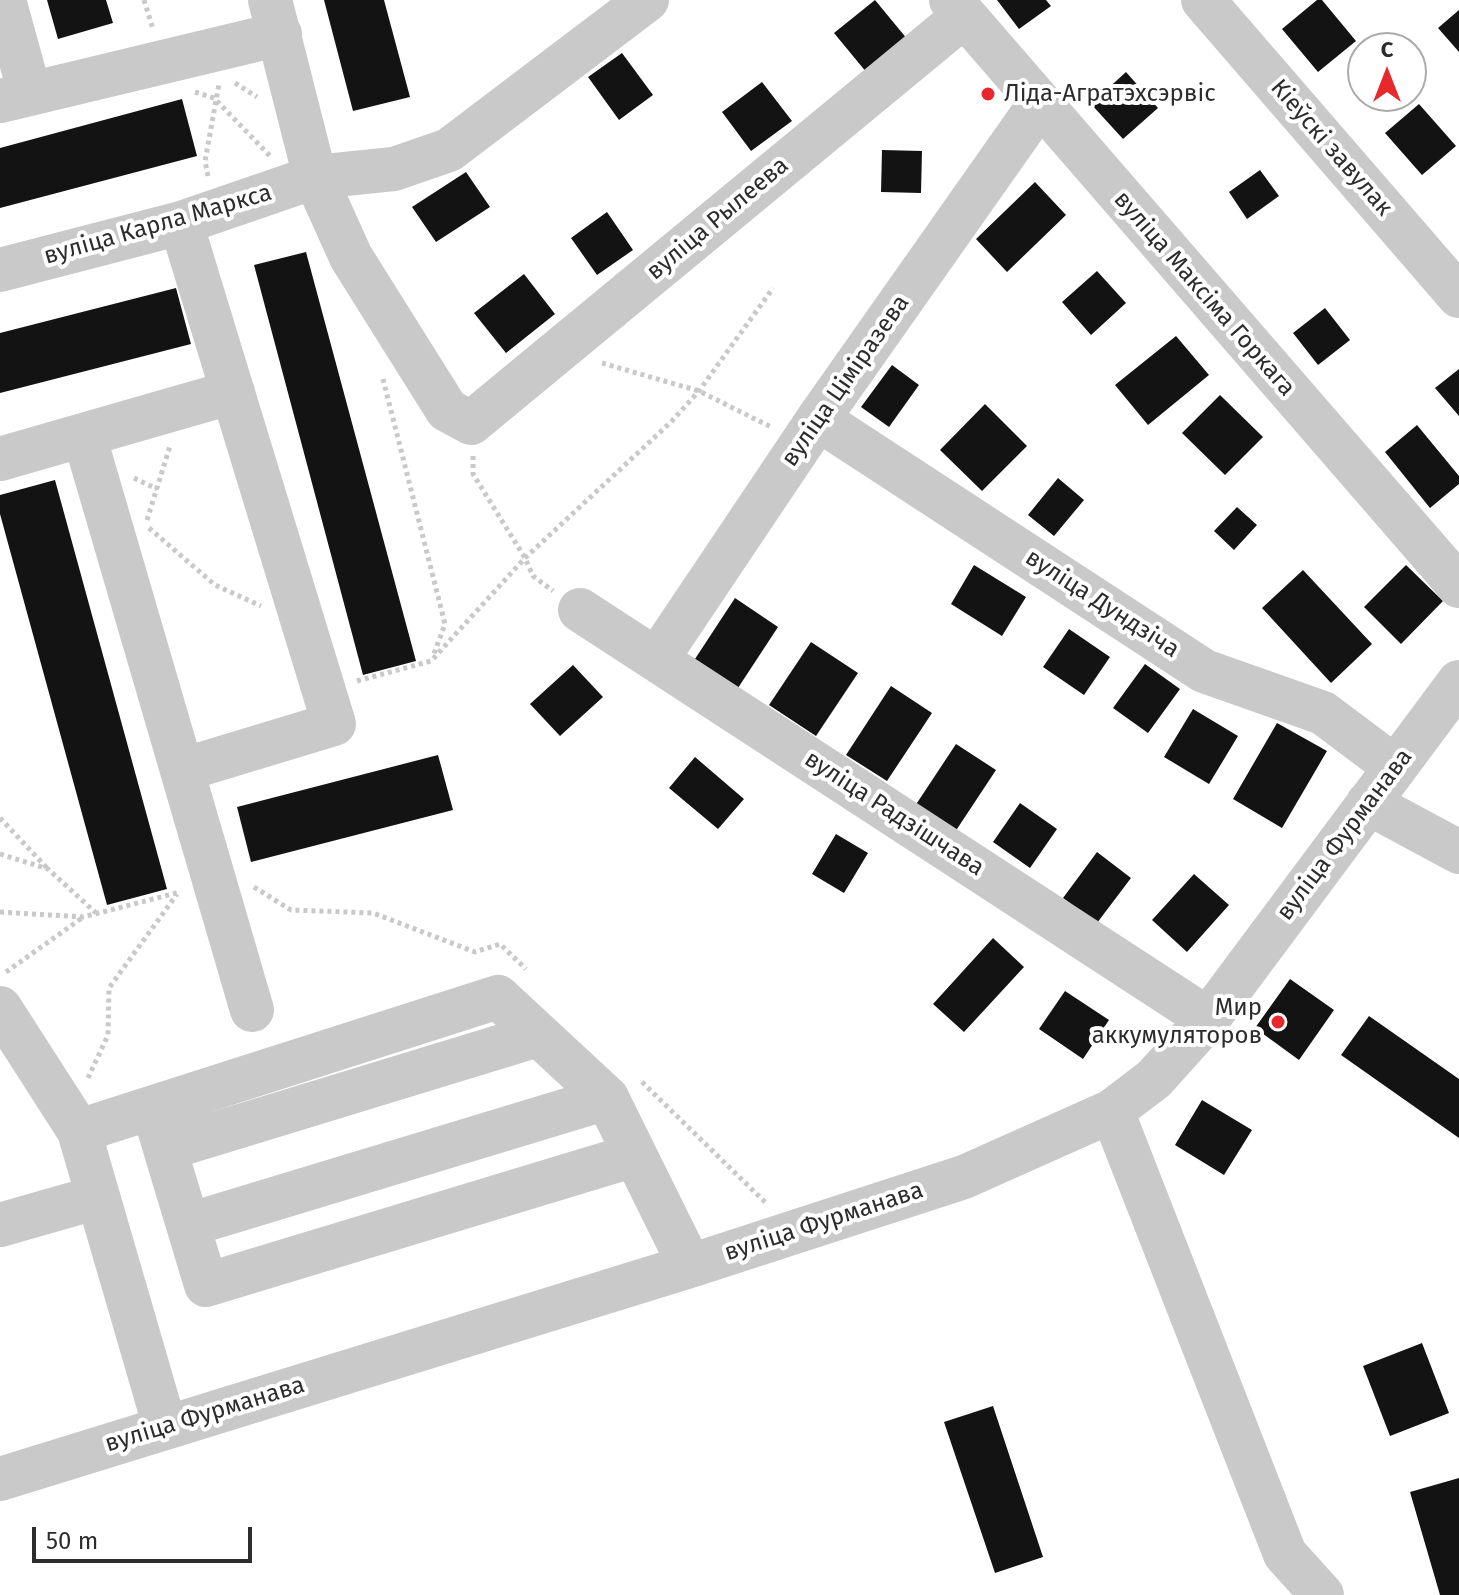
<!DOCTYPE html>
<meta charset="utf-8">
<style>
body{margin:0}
#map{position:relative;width:1459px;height:1595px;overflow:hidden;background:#fff;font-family:"Fira Sans",sans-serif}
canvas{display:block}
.north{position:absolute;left:1347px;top:32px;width:80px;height:80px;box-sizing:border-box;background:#fff;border:2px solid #ababab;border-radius:50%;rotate:0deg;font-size:22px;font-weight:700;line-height:32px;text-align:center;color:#2c2c2c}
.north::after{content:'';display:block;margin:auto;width:28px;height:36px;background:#e7292d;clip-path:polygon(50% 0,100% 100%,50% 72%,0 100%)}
.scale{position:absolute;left:32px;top:1527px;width:220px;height:36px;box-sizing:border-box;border:4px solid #2c2c2c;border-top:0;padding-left:10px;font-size:24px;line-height:28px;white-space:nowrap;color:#2c2c2c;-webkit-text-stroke:6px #fff;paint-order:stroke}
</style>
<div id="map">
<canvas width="1459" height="1595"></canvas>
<div class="north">С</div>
<div class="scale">50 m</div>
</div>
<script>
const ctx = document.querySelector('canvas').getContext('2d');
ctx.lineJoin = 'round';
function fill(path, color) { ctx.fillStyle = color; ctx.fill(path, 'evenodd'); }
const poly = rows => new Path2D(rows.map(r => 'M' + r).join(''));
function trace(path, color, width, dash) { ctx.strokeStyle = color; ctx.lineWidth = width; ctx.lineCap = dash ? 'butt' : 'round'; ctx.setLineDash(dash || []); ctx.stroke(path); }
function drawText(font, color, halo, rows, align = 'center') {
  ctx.font = font + ' "Fira Sans",sans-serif'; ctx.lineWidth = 8; ctx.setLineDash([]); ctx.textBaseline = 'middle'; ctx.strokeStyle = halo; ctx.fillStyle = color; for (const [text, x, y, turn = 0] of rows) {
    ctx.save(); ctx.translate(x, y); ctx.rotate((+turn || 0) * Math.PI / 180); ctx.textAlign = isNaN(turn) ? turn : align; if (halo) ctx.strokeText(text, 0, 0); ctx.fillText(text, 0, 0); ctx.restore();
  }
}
const building = poly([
 [47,0,106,0,113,23,58,39],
 [324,0,384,0,410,97,353,111],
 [875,0,908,40,867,73,834,33],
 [997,0,1046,0,1051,6,1019,29],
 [1317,0,1322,0,1356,41,1318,72,1282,29],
 [1459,10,1459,52,1438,28],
 [622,53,653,95,619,120,588,77],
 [1126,72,1158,108,1123,139,1091,104],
 [762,82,792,121,751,151,722,112],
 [182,99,197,156,0,208,0,148],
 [1419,104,1456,146,1422,175,1385,133],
 [882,150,922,151,921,193,881,192],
 [1260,170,1279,196,1247,219,1229,192],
 [466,172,490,207,436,242,412,207],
 [1035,182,1066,215,1007,272,976,239],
 [607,212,633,250,597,275,571,238],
 [306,252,416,661,363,675,254,265],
 [1097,271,1126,303,1091,335,1062,302],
 [524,274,555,314,506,353,474,313],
 [176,288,191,344,0,393,0,333],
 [1325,308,1350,340,1318,365,1293,333],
 [1176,336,1209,375,1148,425,1115,385],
 [892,365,919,385,889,427,861,407],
 [1459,369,1459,416,1435,388],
 [1220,395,1263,437,1225,475,1182,433],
 [985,404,1027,446,982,491,940,450],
 [1417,425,1459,476,1459,484,1430,508,1385,452],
 [1058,478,1084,500,1054,536,1028,515],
 [55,480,167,889,107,905,0,514,0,495],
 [1237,507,1257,525,1234,550,1214,531],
 [974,565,1026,597,1002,636,951,604],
 [1406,565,1443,601,1401,644,1364,607],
 [1303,570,1372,644,1331,683,1262,608],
 [735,598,778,627,736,691,693,662],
 [1069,629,1110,657,1084,695,1043,667],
 [811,642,858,673,816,736,769,705],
 [1145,664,1180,689,1148,733,1113,708],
 [573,665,603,697,560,736,530,704],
 [891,686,932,713,887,781,846,755],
 [1193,709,1238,736,1209,784,1164,757],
 [1277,723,1327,751,1282,828,1233,799],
 [956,744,996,770,955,832,915,806],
 [438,755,453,810,251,862,237,807],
 [695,757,744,799,718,829,669,788],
 [1020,803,1057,829,1030,868,993,842],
 [836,834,868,853,844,893,812,874],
 [1097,852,1131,878,1097,923,1063,898],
 [1194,874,1229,905,1187,952,1152,920],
 [993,938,1024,967,964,1032,933,1004],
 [1290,979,1334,1010,1299,1060,1255,1028],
 [1065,991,1109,1020,1083,1059,1039,1029],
 [1369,1016,1459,1079,1459,1138,1341,1055],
 [1202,1100,1252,1130,1224,1175,1175,1145],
 [1422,1343,1449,1413,1390,1436,1363,1366],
 [993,1406,1043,1557,995,1573,944,1422],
 [1459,1478,1459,1595,1440,1595,1410,1492]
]);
const path = poly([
 [144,0,153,29],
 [235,83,257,97],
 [195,92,214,98,271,157],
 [208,176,205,161,219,84],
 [602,363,699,391,771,427],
 [383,379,445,624,433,656],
 [473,456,473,474,525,558,533,576,553,591],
 [134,478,157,489],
 [147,520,170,446],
 [149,528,215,585,261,606],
 [357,681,431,661,525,558,671,422,699,391,773,288],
 [0,818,47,868],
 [0,854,48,869,96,913],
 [254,887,291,910,373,913,475,952,500,944,526,969],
 [0,912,83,917,180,892],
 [6,972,82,918],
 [88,1078,108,1035,109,988,177,894],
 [642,1082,767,1204]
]);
const minor = poly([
 [4,0,30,94],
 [270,0,315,177,351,257,447,410,471,423,964,16],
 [951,0,1459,586],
 [1203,0,1459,296],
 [0,101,280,34],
 [181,223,334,724,182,770],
 [0,270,181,223,315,177,394,169,449,150,647,0],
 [818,419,1204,671,1323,713,1395,767],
 [84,435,252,1010],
 [0,459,233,392],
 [580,610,1208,1019],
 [657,659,818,419,1039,105],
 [1368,803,1459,852],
 [0,1008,79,1131,165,1427],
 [153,1109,206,1285,635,1155],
 [1112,1111,1285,1554,1322,1595],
 [79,1131,498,997,607,1098,690,1266],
 [165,1149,538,1035],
 [0,1225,98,1197],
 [188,1225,607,1098],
 [0,1479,690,1266,964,1177,1112,1111,1154,1079,1208,1019,1459,682]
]);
const markers = [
 [988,94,8,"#e7292d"],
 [1278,1022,8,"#e7292d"]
];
const poiNames = [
 ["Ліда-Агратэхсэрвіс",1004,94],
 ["Мир",1262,1008,"right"],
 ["аккумуляторов",1262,1036,"right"]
];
const streetNames = [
 ["Кіеўскі завулак",1331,148,49],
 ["вуліца Рылеева",718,219,-40],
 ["вуліца Карла Маркса",158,225,-16],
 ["вуліца Максіма Горкага",1204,294,49],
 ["вуліца Ціміразева",846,381,-55],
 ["вуліца Дундзіча",1102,604,33],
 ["вуліца Радзішчава",894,814,33],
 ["вуліца Фурманава",1345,835,-53],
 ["вуліца Фурманава",824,1222,-18],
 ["вуліца Фурманава",205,1415,-17]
];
fill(building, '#131313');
trace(path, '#c9c9c9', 5, [4, 4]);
trace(minor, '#c9c9c9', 44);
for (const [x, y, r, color] of markers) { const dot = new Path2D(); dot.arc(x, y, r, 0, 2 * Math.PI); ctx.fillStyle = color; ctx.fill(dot); trace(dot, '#fff', 3); }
drawText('24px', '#2c2c2c', '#fff', poiNames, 'left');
drawText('24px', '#2c2c2c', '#fff', streetNames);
</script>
